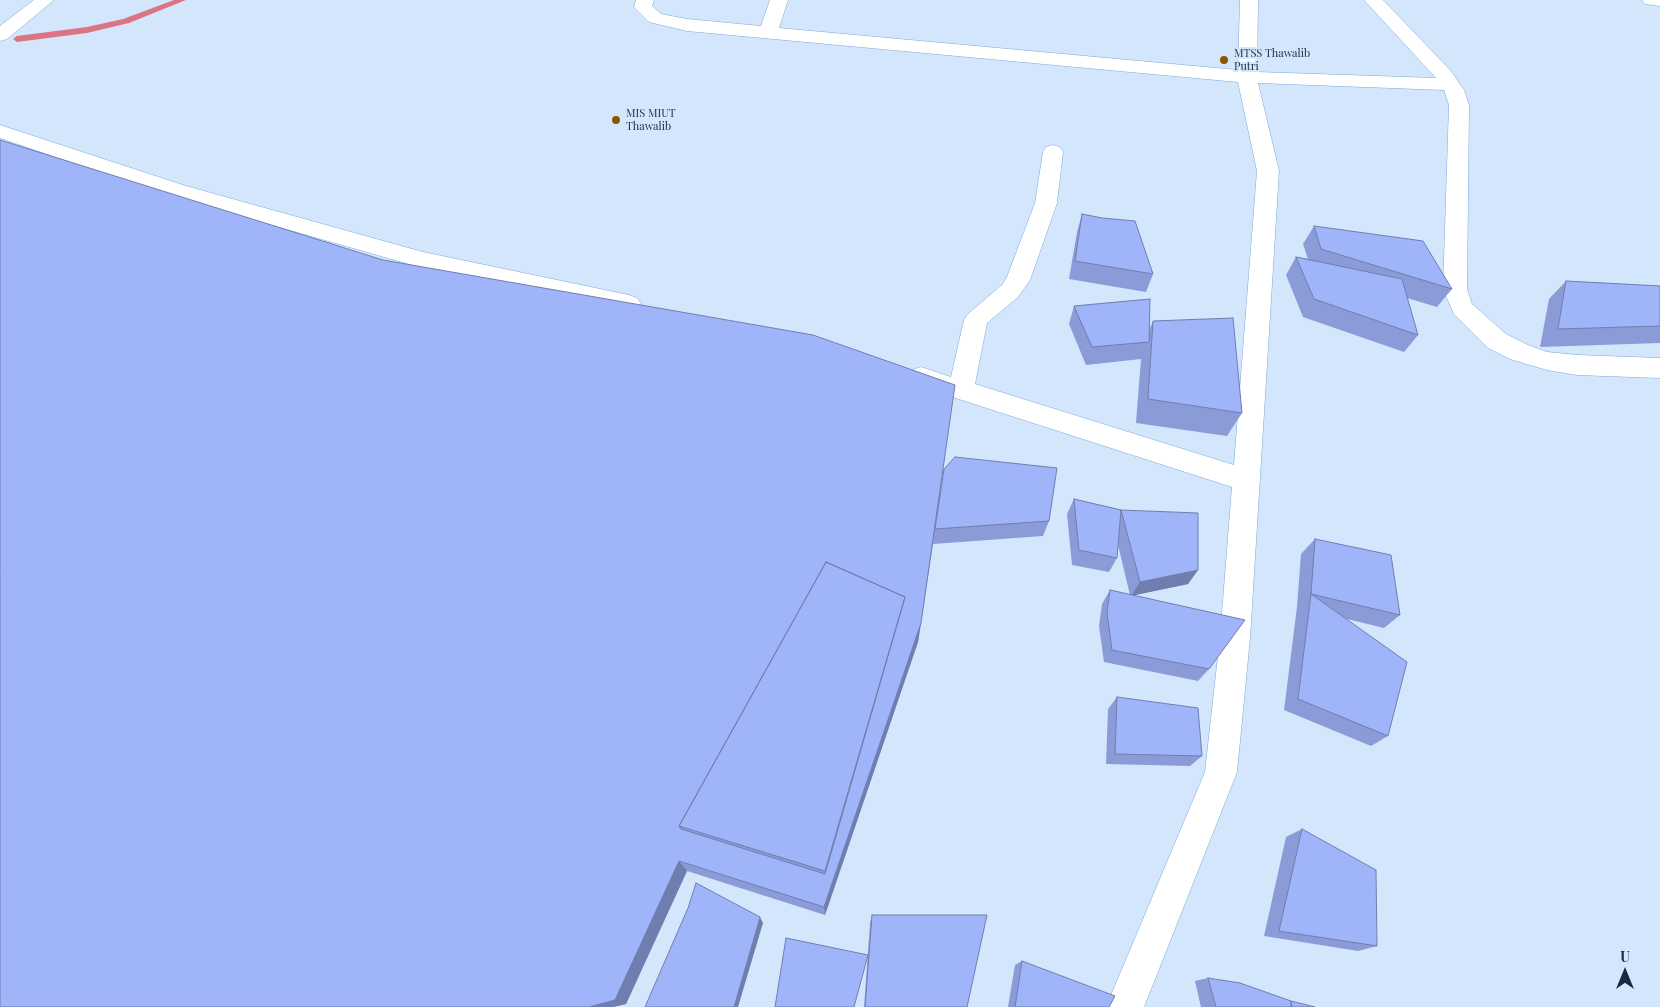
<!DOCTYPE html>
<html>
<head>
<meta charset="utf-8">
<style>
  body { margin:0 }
  #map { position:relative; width:1660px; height:1007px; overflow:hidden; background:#d3e6fc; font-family:"Playfair Display",serif }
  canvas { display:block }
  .north { position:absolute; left:1600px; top:947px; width:50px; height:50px; -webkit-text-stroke:4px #d3e6fc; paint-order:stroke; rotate:0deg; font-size:14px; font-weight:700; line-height:20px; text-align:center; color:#172a3f }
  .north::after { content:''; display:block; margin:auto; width:18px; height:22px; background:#172a3f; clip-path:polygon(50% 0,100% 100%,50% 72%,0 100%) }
</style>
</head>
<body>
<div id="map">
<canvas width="1660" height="1007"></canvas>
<div class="north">U</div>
</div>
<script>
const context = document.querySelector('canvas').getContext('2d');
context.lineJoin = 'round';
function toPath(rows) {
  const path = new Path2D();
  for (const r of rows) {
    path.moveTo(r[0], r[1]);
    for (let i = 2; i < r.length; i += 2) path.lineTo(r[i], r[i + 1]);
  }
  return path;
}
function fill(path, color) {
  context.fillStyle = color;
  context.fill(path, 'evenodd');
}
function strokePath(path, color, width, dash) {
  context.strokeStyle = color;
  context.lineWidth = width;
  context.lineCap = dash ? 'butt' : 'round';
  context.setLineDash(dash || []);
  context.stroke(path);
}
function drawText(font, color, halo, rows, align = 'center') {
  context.font = font + ' "Playfair Display",serif';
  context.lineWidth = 4;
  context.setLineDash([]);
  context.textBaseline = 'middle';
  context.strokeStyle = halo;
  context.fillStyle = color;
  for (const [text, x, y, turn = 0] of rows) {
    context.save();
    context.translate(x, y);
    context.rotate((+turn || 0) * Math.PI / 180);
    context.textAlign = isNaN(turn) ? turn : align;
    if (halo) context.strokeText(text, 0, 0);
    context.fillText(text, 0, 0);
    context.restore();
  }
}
const stream = toPath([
  [174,0,186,0,129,23,87,33,17,42,13,39,17,36,87,27,123,19,174,0]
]);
const street = toPath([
  [636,0,654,0,652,6,661,14,687,19,761,26,770,0,788,0,779,28,1238,70,1240,0,1258,0,1257,72,1436,78,1364,0,1383,0,1450,70,1464,90,1469,105,1467,289,1472,304,1506,334,1528,345,1547,352,1577,355,1660,358,1660,378,1577,375,1547,370,1510,359,1488,348,1454,314,1443,289,1449,105,1444,90,1258,83,1279,171,1250,638,1237,772,1144,1007,1106,1007,1205,772,1220,638,1232,487,912,384,908,377,912,370,921,367,951,377,964,320,968,314,1002,285,1007,277,1035,203,1043,152,1046,147,1053,145,1060,147,1063,152,1057,203,1030,280,1018,297,987,323,975,384,1234,465,1257,171,1238,82,687,31,649,22,634,7,636,0],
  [1642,0,1660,0,1660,6,1645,4,1642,0],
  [0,125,186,186,423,252,629,295,637,298,641,304,637,310,629,313,423,268,170,196,0,138,0,125]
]);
const secondary = toPath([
  [34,0,54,0,7,39,0,41,0,26,34,0]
]);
const wall = toPath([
  [1082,214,1153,274,1146,292,1069,279,1077,232],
  [1314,226,1452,289,1437,307,1407,298,1418,335,1404,352,1303,317,1286,275,1296,257,1308,259,1303,244],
  [1566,281,1660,286,1660,343,1540,347,1549,299],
  [1074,306,1149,330,1153,321,1242,413,1227,436,1136,423,1141,359,1086,365,1069,324],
  [940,494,1049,521,1043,536,933,544,921,623,918,642,825,915,687,871,626,1004,613,1007,0,1007],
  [1074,499,1121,510,1198,570,1188,584,1134,595,1209,669,1198,681,1104,662,1099,626,1102,604,1110,590,1130,595,1118,545,1117,558,1109,572,1072,565,1067,514],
  [1315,539,1400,615,1384,628,1347,619,1388,736,1371,746,1284,710,1297,607,1301,554],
  [1117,697,1202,756,1190,766,1106,764,1108,709],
  [1302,829,1377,946,1358,951,1264,936,1286,837],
  [872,915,967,1007,864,1007,870,923],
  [1022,961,1109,1007,1008,1007,1015,965],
  [1208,978,1291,1001,1315,1007,1201,1007,1195,981]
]);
const shadedWall = toPath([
  [1198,570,1188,584,1131,596,1140,582],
  [921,623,918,642,825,915,824,907],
  [679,861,687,871,626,1004,613,1007,589,1007],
  [760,917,763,923,738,1007,734,1007]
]);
const building = toPath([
  [0,140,383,260,813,335,955,385,921,623,824,907,679,861,615,1000,589,1007,0,1007,0,140],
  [826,562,905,597,825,874,681,829,679,826,826,562],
  [1082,214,1102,218,1135,221,1153,274,1075,261,1082,214],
  [1314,226,1423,241,1452,289,1321,249,1314,226],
  [1296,257,1402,279,1418,335,1314,299,1296,257],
  [1566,281,1660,286,1660,326,1558,329,1566,281],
  [1150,299,1149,342,1092,347,1074,306,1150,299],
  [1233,318,1242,413,1148,399,1153,321,1233,318],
  [955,457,1057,468,1049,521,935,529,944,469,955,457],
  [1074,499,1121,510,1198,513,1198,570,1140,582,1121,510,1117,558,1079,550,1074,499],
  [1315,539,1391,555,1400,615,1311,594,1315,539],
  [826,562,905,597,825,871,679,826,826,562],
  [1110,590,1245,620,1209,669,1112,650,1107,613,1110,590],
  [1311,594,1407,662,1388,736,1298,699,1311,594],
  [1117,697,1198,708,1202,756,1115,754,1117,697],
  [1302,829,1376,870,1377,946,1279,931,1302,829],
  [696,883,760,917,734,1007,645,1007,688,908,696,883],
  [872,915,987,915,967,1007,865,1007,872,915],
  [786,938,868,955,854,1007,775,1007,786,938],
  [1022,961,1115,996,1109,1007,1015,1007,1022,961],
  [1208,978,1240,983,1291,1001,1315,1007,1292,1007,1291,1001,1291,1007,1216,1007,1208,978]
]);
const markers = [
  [1224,60,5,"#895700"],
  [616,120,5,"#895700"]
];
const farPoinames = [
  ["MTSS Thawalib",1234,54],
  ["Putri",1234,67],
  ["MIS MIUT",626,114],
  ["Thawalib",626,127]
];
fill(stream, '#db7584');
strokePath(street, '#7aa9dd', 1);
strokePath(secondary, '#7aa9dd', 1);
fill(street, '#fff');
fill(secondary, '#fff');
fill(wall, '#8a9bd7');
fill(shadedWall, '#707eaf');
fill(building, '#a0b4fa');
strokePath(building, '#707eaf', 1);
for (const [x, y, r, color] of markers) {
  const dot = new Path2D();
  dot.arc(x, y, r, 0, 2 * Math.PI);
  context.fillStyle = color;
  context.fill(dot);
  strokePath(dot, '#d3e6fc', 2);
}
drawText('11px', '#172a3f', '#d3e6fc', farPoinames, 'left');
</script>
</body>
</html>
